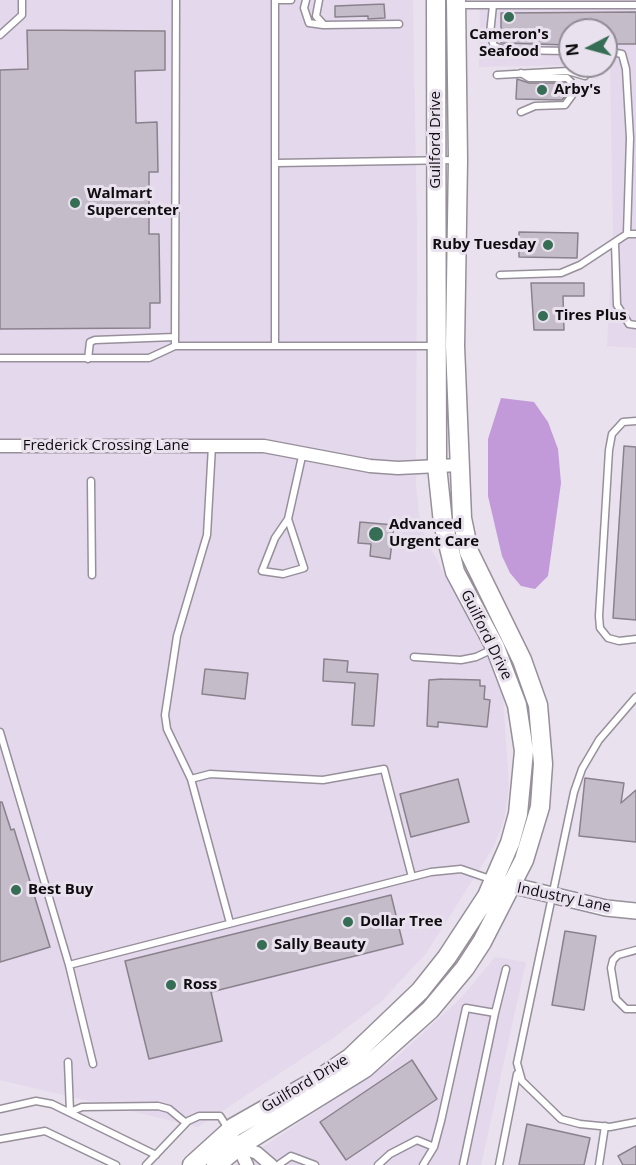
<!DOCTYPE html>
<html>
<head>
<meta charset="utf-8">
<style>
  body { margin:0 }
  #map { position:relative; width:636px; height:1165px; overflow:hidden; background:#e9e1ed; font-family:"Open Sans",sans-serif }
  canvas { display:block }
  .north { position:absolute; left:558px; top:18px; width:60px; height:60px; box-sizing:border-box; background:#e9e1ed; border:2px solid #928c95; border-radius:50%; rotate:264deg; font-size:16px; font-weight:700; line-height:24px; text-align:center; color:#0f0c10 }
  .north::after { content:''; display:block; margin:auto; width:21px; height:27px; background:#356d55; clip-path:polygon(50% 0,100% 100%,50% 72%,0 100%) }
</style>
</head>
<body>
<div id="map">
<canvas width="636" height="1165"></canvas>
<div class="north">N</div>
</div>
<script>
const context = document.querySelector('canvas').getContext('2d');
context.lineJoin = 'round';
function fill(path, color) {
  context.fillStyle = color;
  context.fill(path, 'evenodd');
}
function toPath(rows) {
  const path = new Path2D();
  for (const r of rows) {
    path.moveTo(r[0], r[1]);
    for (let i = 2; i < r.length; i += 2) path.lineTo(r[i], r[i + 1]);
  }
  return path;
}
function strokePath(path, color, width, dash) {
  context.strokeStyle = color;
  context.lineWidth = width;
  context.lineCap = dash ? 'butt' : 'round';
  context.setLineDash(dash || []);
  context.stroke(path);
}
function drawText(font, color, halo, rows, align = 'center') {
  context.font = font + ' "Open Sans",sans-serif';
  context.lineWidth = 6;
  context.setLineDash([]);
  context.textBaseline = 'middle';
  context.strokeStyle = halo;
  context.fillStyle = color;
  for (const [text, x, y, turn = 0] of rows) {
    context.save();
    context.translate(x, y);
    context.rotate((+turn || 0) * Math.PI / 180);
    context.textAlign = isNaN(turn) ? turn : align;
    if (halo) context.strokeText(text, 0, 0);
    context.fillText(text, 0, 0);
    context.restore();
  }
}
const built = toPath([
  [0,0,413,0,417,233,416,486,419,514,426,539,487,656,503,696,509,788,504,820,494,846,427,952,381,1002,332,1039,198,1127,0,1080],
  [480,0,636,0,636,348,607,346,613,231,610,64,606,64,606,30,570,30,570,65,479,67],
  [495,957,526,962,481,1165,236,1165,396,1058,462,997]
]);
const water = toPath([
  [501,398,534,402,548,422,558,449,561,483,548,576,535,589,521,586,510,573,502,556,488,496,488,439]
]);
const building = toPath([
  [384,4,385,18,368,19,368,16,335,17,335,6,384,4],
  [636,12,636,44,606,44,606,30,570,30,570,45,501,43,501,13,636,12],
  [27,30,165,31,165,70,135,71,136,123,157,122,158,172,149,172,149,234,159,234,160,303,150,303,150,328,0,329,0,70,28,69,27,30],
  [517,79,529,83,565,83,567,94,562,100,516,99,517,79],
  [519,232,578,233,577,258,519,257,519,232],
  [531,283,584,283,584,296,563,296,564,330,534,330,531,283],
  [624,446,636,447,636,620,613,618,624,446],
  [360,522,394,525,390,559,370,556,371,544,358,543,360,522],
  [324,659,348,661,347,672,378,674,374,726,352,725,355,683,323,681,324,659],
  [205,669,248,673,245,699,202,694,205,669],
  [442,679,480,680,480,686,485,686,484,699,490,700,487,727,438,722,438,727,427,726,429,680,442,679],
  [585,778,624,783,621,803,636,790,636,842,579,836,585,778],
  [458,779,469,822,411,837,400,794,458,779],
  [0,802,2,802,11,830,14,829,50,947,0,962,0,802],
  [391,895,403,944,211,992,222,1041,149,1059,125,961,391,895],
  [565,931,596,936,584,1010,552,1005,565,931],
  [412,1060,437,1099,346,1160,320,1122,412,1060],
  [527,1124,590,1138,584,1165,519,1165,527,1124],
  [636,1146,636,1165,623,1165,618,1156,636,1146]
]);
const service = toPath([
  [275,0,291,0],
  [306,0,304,8,309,23,323,25],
  [319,0,316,16,324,25,399,24],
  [460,5,636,5],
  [493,5,490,34,494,46,506,50,570,51],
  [0,35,22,15,22,0],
  [606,51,622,54,626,69,630,138,627,234],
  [521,73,529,78,567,78,571,82,573,94,565,105,535,106,521,112],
  [497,75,568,71,585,76],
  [277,163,456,160],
  [615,243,617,305,629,324,636,325],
  [500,275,561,273,580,265,627,234,636,234],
  [275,344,275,0],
  [175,346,176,0],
  [0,358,149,358,175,346,434,346],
  [88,359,90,342,95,340,175,337],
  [636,421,623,422,612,434,609,450,599,616,600,628,608,638,619,641,636,639],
  [212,446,207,535,177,636,165,715,167,729,191,779,230,923],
  [91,481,92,575],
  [288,519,304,568,283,574,262,571,275,538,288,519,303,452],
  [414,657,461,660,476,657,493,649],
  [636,697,599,740,582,769,574,792,517,1063,522,1081,561,1119,580,1124,610,1127,636,1122],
  [0,732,69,965,93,1064],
  [191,779,210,774,323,780,384,769,412,877],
  [636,950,618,955,613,960,611,968,616,999,626,1009,636,1009],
  [69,965,431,872,461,869,493,880],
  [495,1013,506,969],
  [68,1062,70,1112,82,1107,158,1106,169,1109,186,1123],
  [0,1109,36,1101,52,1104,156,1155],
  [0,1139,45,1131,116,1165],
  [146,1165,188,1121,199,1116,220,1116,229,1130],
  [278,1165,291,1156,315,1165],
  [378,1165,390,1154,417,1140,434,1147],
  [423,1165,434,1147,441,1121,466,1008,495,1013,463,1165],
  [499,1165,517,1074],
  [599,1165,605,1126]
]);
const minor = toPath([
  [0,446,264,446,370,466,398,468,459,465],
  [236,1142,247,1165],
  [239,1146,257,1153,271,1165]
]);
const tertiary = toPath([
  [502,883,606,908,636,911]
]);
const secondary = toPath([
  [192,1165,234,1127,322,1077,350,1058,420,991,447,957,487,896,510,843,518,814,524,751,517,705,495,647,455,572,443,523,437,466,436,0],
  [216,1165,239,1146,365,1068,430,1010,465,968,482,942,524,860,540,807,543,764,538,705,522,660,469,552,462,518,455,346,458,160,456,0]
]);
const markers = [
  [509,17,6,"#356d55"],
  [542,90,6,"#356d55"],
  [75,203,6,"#356d55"],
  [548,245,6,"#356d55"],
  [543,316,6,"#356d55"],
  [376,534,8,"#356d55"],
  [16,890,6,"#356d55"],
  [348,922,6,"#356d55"],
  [262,945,6,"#356d55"],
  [171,985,6,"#356d55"]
];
const poiNames = [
  ["Cameron's",509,35,"center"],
  ["Seafood",509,52,"center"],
  ["Arby's",554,90],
  ["Walmart",87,194],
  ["Supercenter",87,211],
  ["Ruby Tuesday",536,245,"right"],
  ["Tires Plus",555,316],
  ["Advanced",389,525],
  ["Urgent Care",389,542],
  ["Best Buy",28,890],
  ["Dollar Tree",360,922],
  ["Sally Beauty",274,945],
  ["Ross",183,985]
];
const streetNames = [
  ["Guilford Drive",436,140,-90],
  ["Frederick Crossing Lane",106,446],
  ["Guilford Drive",486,635,64],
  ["Industry Lane",564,898,12],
  ["Guilford Drive",305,1084,-31]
];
fill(built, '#e4d8ec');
fill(water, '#c29ad9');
fill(building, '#c4bcc8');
strokePath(building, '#89828d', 1.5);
strokePath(service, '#97909b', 9);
strokePath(minor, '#97909b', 15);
strokePath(tertiary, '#97909b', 18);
strokePath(secondary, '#97909b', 21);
strokePath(service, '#fff', 6);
strokePath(minor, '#fff', 12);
strokePath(tertiary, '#fff', 15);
strokePath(secondary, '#fff', 18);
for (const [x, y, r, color] of markers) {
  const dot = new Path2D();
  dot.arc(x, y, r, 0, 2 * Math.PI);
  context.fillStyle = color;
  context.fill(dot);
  strokePath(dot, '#e9e1ed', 2);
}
drawText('bold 15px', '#0f0c10', '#e9e1ed', poiNames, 'left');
drawText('15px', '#0f0c10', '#e9e1ed', streetNames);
</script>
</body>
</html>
